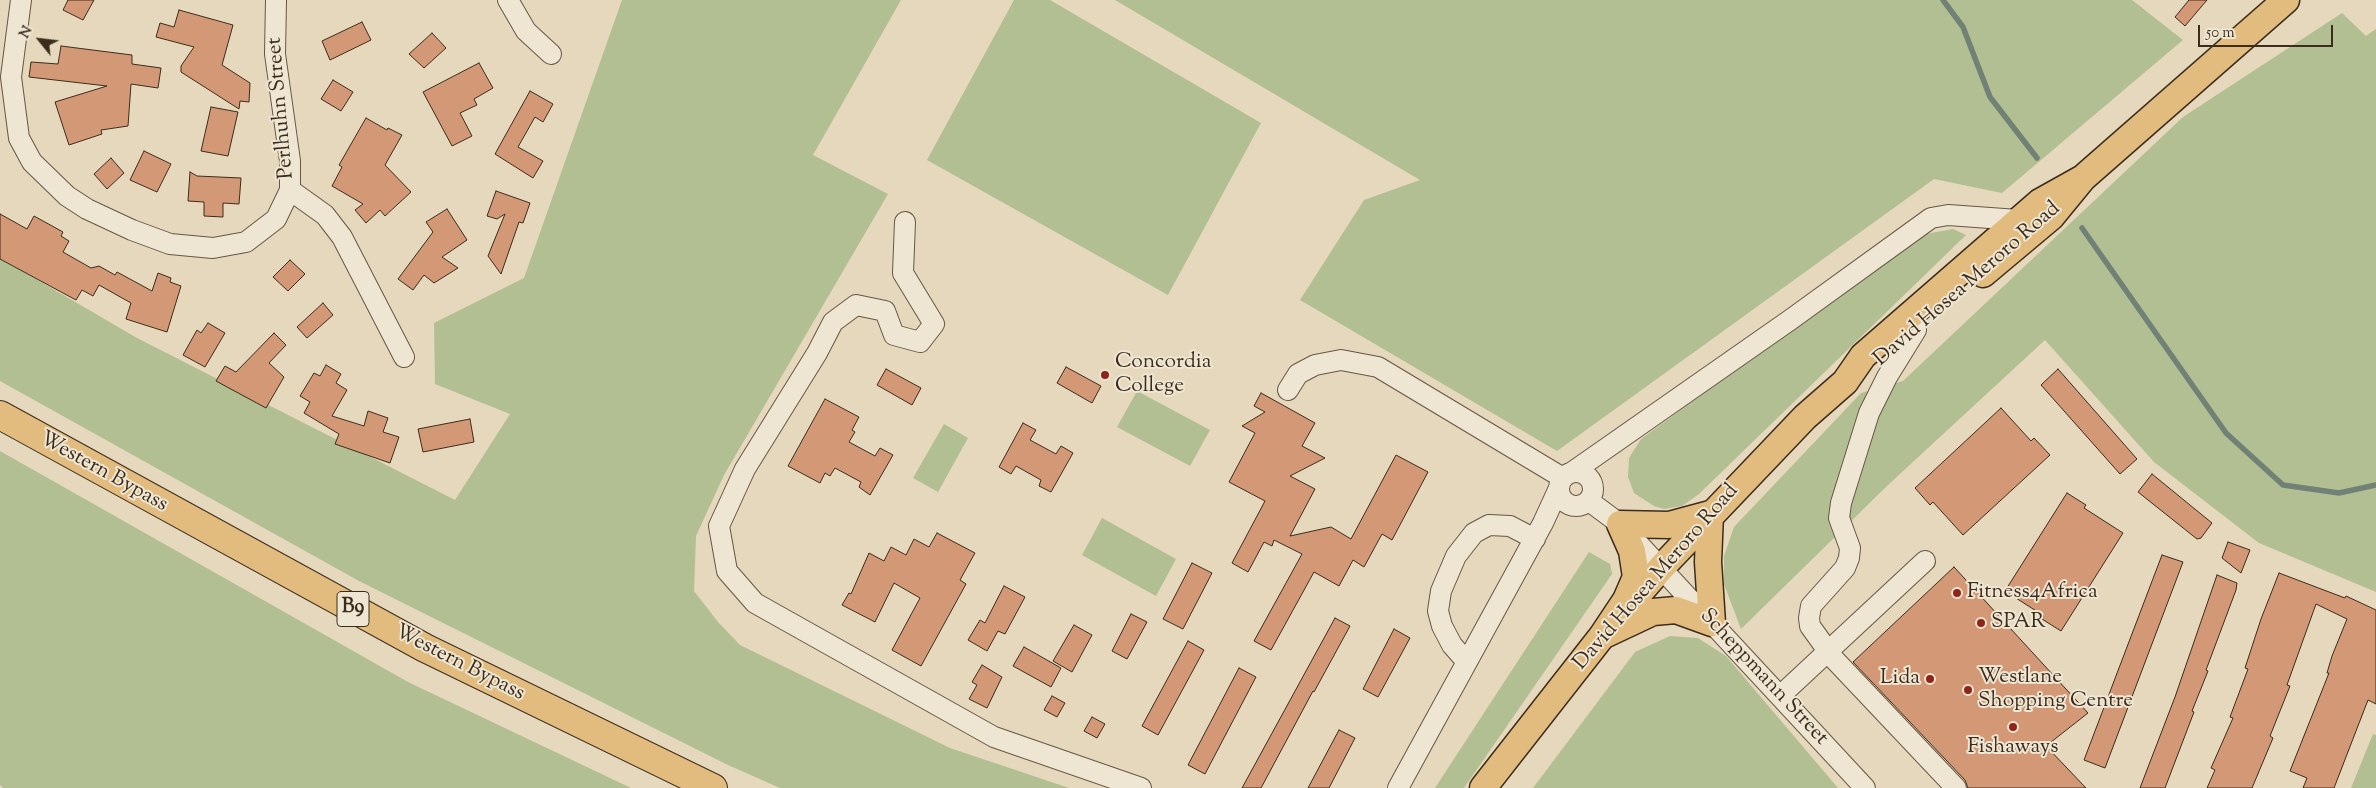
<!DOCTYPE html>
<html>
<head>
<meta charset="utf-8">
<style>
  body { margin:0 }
  #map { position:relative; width:2376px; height:788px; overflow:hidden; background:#e5d8bc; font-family:"Sorts Mill Goudy",serif }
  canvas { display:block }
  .north { position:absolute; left:15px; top:15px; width:50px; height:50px; -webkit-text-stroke:4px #eee6d3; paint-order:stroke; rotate:299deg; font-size:14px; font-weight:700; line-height:20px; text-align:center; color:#3c2c1d }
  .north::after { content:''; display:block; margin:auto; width:18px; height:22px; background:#3c2c1d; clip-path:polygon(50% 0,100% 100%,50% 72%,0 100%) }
  .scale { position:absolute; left:2198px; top:25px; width:135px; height:22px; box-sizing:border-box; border:2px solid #3c2c1d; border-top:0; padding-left:6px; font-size:15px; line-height:18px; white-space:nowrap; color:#3c2c1d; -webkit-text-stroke:4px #eee6d3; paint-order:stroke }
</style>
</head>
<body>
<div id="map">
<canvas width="2376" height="788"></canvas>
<div class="north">N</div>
<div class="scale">50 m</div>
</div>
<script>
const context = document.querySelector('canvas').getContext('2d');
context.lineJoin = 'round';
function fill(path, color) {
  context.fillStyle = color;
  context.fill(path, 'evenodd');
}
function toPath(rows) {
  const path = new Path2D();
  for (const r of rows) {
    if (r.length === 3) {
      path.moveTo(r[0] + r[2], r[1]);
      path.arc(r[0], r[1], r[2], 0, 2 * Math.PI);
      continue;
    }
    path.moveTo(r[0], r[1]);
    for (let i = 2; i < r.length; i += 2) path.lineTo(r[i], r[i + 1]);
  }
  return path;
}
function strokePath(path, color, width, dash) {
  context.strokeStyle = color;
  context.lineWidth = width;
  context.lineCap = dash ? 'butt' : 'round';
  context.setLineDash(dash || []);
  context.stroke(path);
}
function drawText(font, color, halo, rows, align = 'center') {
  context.font = font + ' "Sorts Mill Goudy",serif';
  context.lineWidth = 4;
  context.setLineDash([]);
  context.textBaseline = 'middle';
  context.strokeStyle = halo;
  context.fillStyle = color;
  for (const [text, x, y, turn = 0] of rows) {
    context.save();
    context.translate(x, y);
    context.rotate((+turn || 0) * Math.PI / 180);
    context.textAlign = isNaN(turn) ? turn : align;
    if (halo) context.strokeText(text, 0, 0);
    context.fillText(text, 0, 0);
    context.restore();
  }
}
const green = toPath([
  [622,0,901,0,813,155,888,194,724,475,696,536,694,591,718,622,740,645,950,748,1069,788,780,788,728,765,359,581,0,381,0,258,137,338,455,500,510,414,435,384,434,323,524,278],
  [1014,0,1050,0,1261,123,1168,295,927,160],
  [1115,0,2132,0,2183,40,2002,193,1934,179,1557,451,1300,300,1364,200,1420,180],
  [2342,13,2366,36,2376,29,2376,592,2259,543,2154,462,2045,340,1888,485,1741,629,1724,584,1724,556,1734,527,1861,393,1903,381,2183,117],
  [1953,229,1966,235,1699,494,1682,506,1664,509,1654,506,1634,493,1628,477,1629,458,1641,439,1920,235],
  [1137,391,1210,430,1190,466,1117,427],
  [944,424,968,438,938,492,913,478],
  [0,451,408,682,631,788,3,788,0,785],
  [1102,518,1176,559,1156,596,1082,555],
  [1589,552,1610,564,1612,574,1464,788,1435,788],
  [1670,636,1698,638,1726,656,1838,788,1533,788,1635,652],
  [2373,734,2376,735,2376,788,2351,788]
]);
const stream = toPath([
  [1943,0,1963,27,1990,97,2037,158],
  [2082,228,2226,433,2283,485,2339,493,2376,485]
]);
const building = toPath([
  [68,0,94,0,83,20,63,10,68,0],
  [2189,0,2207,0,2185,26,2175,17,2189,0],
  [179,10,233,25,222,65,250,83,249,102,240,101,239,109,181,72,181,66,194,47,156,37,160,23,174,27,179,10],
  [362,22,371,40,330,60,322,41,362,22],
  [432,33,446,48,424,68,409,54,432,33],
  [61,46,132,55,132,64,161,68,158,88,131,84,128,126,101,130,102,134,69,145,55,102,107,86,29,77,31,62,58,64,61,46],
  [479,63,493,88,474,99,477,105,460,113,472,136,452,146,423,92,479,63],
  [333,80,353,92,341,111,321,99,333,80],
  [530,91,553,104,543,122,535,117,518,147,543,161,533,178,495,154,530,91],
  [211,107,238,112,228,156,201,151,211,107],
  [366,118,387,130,388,128,402,135,385,165,411,192,385,216,380,210,366,223,355,210,363,204,332,186,342,167,339,165,366,118],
  [144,151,171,164,157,192,130,180,144,151],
  [111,158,124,173,107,189,94,174,111,158],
  [190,172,197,176,241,178,239,204,223,203,223,217,204,216,204,202,188,201,190,172],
  [496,191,530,203,523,223,519,222,501,274,488,256,505,214,497,219,487,216,496,191],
  [447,209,467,240,442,257,458,268,434,283,424,275,413,290,398,279,433,232,426,222,447,209],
  [0,214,27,229,34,216,63,232,61,236,69,241,63,252,91,268,99,266,115,275,117,272,152,291,158,273,171,278,170,282,181,286,167,332,126,319,131,303,99,285,93,296,82,290,76,300,0,259,0,214],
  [290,260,305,274,288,291,273,277,290,260],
  [323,303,333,315,307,338,297,327,323,303],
  [208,323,225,333,205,367,183,355,197,330,201,333,208,323],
  [274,333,286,345,269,363,284,377,266,408,216,381,225,366,236,372,274,333],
  [326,365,341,374,336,383,347,390,332,416,364,426,368,411,388,418,383,432,399,437,390,463,335,444,339,434,304,413,310,402,300,396,314,373,320,376,326,365],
  [1066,367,1101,386,1092,403,1057,383,1066,367],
  [886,369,921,388,912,405,877,385,886,369],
  [2058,369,2137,459,2120,474,2041,385,2058,369],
  [1261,393,1315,423,1302,446,1325,458,1290,476,1315,489,1290,536,1331,527,1351,539,1396,455,1428,472,1392,540,1382,534,1364,567,1353,560,1339,586,1314,572,1271,650,1254,641,1302,554,1274,540,1272,546,1264,542,1248,572,1232,563,1265,501,1229,482,1255,433,1242,426,1265,412,1254,406,1261,393],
  [825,399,859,417,852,430,855,432,849,442,875,456,880,448,893,455,870,495,859,487,861,482,835,468,830,476,825,473,820,483,788,466,825,399],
  [2001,408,2031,441,2034,438,2050,455,1963,535,1933,502,1930,505,1915,488,2001,408],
  [470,419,474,442,423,452,418,429,470,419],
  [1023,423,1036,430,1030,440,1056,454,1061,446,1073,453,1051,492,1039,486,1041,480,1016,466,1011,474,999,467,1023,423],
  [2152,474,2212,523,2201,538,2197,539,2138,492,2152,474],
  [2067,493,2086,505,2084,508,2123,533,2061,631,2042,619,2044,616,2005,591,2067,493],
  [937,533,975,553,960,580,966,584,921,666,892,650,920,598,894,583,875,622,842,605,849,593,851,594,869,553,884,561,891,547,906,555,914,539,929,547,937,533],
  [2228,542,2250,550,2241,573,2222,558,2228,542],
  [2162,555,2183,562,2105,768,2084,760,2162,555],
  [1192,563,1212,573,1183,629,1163,619,1192,563],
  [1954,567,2088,713,2046,746,2086,788,1968,788,1965,780,1853,662,1954,567],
  [2279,573,2345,598,2346,596,2376,610,2376,704,2368,700,2334,788,2303,788,2307,778,2290,771,2329,673,2327,673,2332,656,2347,619,2316,604,2287,685,2290,686,2270,736,2273,738,2252,788,2207,788,2215,770,2211,768,2233,718,2230,717,2248,669,2245,668,2261,619,2279,573],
  [2217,575,2237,583,2236,590,2206,670,2208,671,2192,711,2194,712,2165,788,2140,788,2175,697,2217,575],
  [1004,586,1025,597,1005,634,998,631,987,651,968,640,980,620,985,623,1004,586],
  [1131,614,1147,622,1127,659,1112,651,1131,614],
  [1335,618,1350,626,1314,692,1313,691,1261,788,1242,788,1335,618],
  [1074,625,1092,635,1072,672,1053,661,1074,625],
  [1394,629,1410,638,1378,697,1363,689,1394,629],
  [1188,641,1204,650,1158,735,1142,726,1188,641],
  [1024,647,1061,668,1051,687,1013,666,1024,647],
  [982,665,1002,677,987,708,969,699,977,685,972,682,982,665],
  [1239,668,1256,677,1205,774,1188,765,1239,668],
  [1052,696,1065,703,1057,717,1044,710,1052,696],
  [1092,717,1105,724,1097,738,1084,731,1092,717],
  [1339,730,1355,738,1329,788,1308,788,1339,730]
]);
const minor = toPath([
  [21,0,11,77,19,138,32,162,67,196,87,209,132,230,170,244,213,248,246,242,276,219,290,190,290,161,275,54,276,0],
  [508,0,526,31,551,54],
  [290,190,325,215,342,237,404,357],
  [905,222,903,273,934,324,920,342,894,335,885,311,856,305,833,322,817,353,745,469,719,526,727,571,755,603,994,737,1141,788],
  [1916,330,1887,377,1869,413,1841,503,1839,518,1850,548,1849,558,1845,568,1811,606,1809,618,1810,626,1833,658,1956,788],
  [1288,390,1298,374,1315,365,1341,360,1378,367,1563,478],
  [1576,489,17],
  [1571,473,1790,320,1931,218,1948,215,2018,220],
  [1589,501,1620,524,1865,788],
  [1466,661,1452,645,1442,626,1438,611,1441,591,1456,556,1474,533,1489,525,1510,526,1535,539],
  [1780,696,1925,561],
  [1398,788,1543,523,1559,488]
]);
const major = toPath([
  [1983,274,2051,217,2083,178,2286,0],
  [1710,514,1708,562,1712,623,1676,610,1653,612,1602,636,1626,600,1636,577,1632,551,1620,524,1669,525,1710,514],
  [1483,788,1602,636,1661,568,1805,417,1845,382,1863,356,2040,202,2083,178]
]);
const highway = toPath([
  [0,415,425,648,713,788]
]);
const markers = [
  [1105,375,5,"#8f2418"],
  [1957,593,5,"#8f2418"],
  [1981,623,5,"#8f2418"],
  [1930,679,5,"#8f2418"],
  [1968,690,5,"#8f2418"],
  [2013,727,5,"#8f2418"]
];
const shields = [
  [353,609,32]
];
const shieldNames = [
  ["B9",353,609]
];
const streetNames = [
  ["Perlhuhn Street",282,108,-95],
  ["David Hosea Meroro Road",1968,285,-41],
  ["Western Bypass",103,473,29],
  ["David Hosea Meroro Road",1657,578,-49],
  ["Western Bypass",459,664,27],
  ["Scheppmann Street",1763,678,47]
];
const poiNames = [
  ["Concordia",1115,363],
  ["College",1115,387],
  ["Fitness4Africa",1967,593],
  ["SPAR",1991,623],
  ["Westlane",1978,678],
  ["Shopping Centre",1978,702],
  ["Lida",1920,679,"right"],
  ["Fishaways",2013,748,"center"]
];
fill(green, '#b2bf92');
strokePath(stream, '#728176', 5.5);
fill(building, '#d39875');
strokePath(building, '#3c2c1d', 1);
strokePath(minor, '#665745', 22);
strokePath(major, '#3c2c1d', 29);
strokePath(highway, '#3c2c1d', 30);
strokePath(minor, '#eee6d3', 20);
strokePath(major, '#e2bc7e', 26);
strokePath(highway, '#e2bc7e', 28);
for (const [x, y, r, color] of markers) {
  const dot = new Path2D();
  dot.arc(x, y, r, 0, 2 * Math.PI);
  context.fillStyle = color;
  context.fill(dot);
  strokePath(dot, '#eee6d3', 2);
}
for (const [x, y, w] of shields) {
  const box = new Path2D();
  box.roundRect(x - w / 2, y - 17.5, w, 35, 4);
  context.fillStyle = '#eee6d3';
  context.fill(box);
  strokePath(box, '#3c2c1d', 1);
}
drawText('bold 20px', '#3c2c1d', null, shieldNames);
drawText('21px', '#3c2c1d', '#eee6d3', streetNames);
drawText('21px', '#3c2c1d', '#eee6d3', poiNames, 'left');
</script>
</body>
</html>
